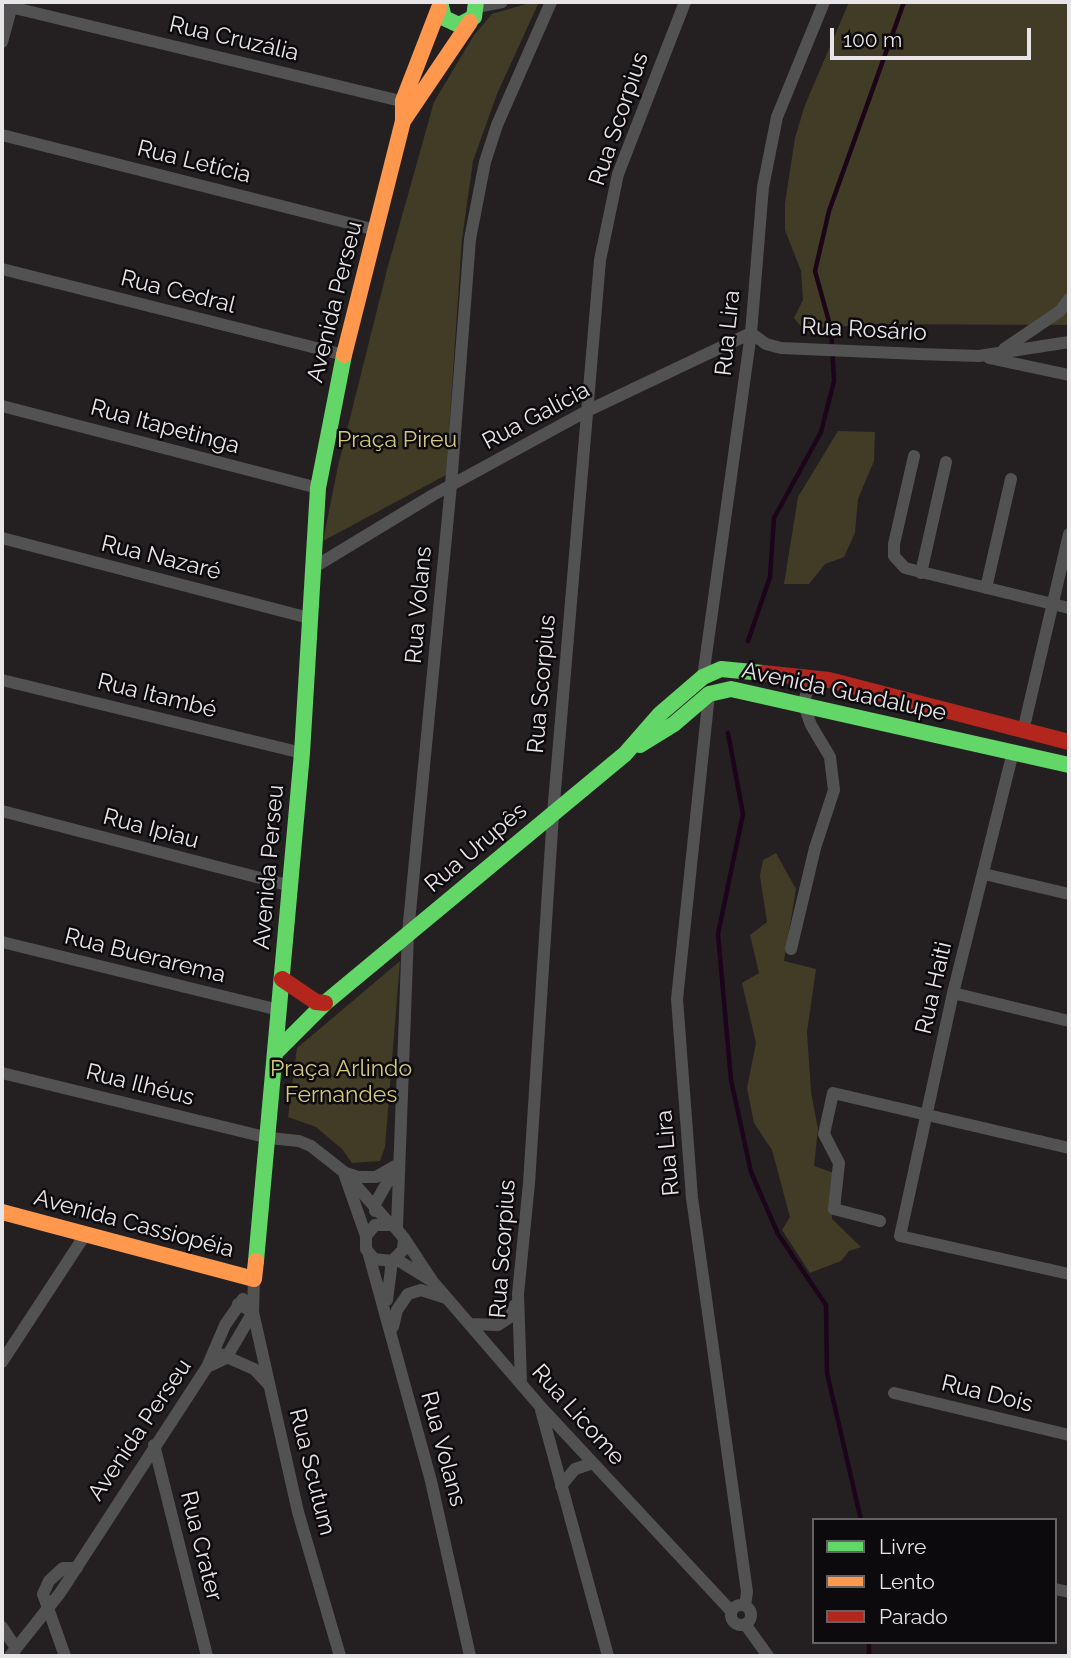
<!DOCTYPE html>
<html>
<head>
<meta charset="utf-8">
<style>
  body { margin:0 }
  #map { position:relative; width:1071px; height:1658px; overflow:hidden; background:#242022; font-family:Raleway,sans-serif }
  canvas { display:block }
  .frame { position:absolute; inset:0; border:4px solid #e8e5e8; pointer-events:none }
  .legend { position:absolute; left:812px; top:1518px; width:245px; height:126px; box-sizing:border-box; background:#0c0a0c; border:2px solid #646264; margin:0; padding:9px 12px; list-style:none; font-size:21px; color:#e8e5e8 }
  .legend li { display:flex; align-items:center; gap:14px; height:35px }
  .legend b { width:35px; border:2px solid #646264 }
  .scale { position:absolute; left:830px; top:28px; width:201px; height:32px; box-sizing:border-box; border:4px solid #e8e5e8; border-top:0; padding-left:9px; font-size:21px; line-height:24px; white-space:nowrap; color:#e8e5e8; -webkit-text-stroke:5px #0c0a0c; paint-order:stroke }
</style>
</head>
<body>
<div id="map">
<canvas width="1071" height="1658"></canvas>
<div class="frame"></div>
<ul class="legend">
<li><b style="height:9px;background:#63d668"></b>Livre</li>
<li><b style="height:9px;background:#ff974d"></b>Lento</li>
<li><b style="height:9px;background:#b3261e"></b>Parado</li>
</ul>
<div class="scale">100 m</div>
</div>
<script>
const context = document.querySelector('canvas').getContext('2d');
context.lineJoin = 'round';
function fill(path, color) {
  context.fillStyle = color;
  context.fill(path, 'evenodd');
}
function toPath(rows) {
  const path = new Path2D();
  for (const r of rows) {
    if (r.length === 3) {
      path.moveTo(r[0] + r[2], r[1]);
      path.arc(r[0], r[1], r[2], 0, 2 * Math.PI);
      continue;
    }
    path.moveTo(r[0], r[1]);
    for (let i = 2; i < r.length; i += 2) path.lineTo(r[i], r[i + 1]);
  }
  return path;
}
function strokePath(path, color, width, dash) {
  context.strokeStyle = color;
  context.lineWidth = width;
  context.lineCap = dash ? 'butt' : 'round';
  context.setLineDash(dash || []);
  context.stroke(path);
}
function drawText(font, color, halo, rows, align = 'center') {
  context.font = font + ' Raleway,sans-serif';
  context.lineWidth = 5;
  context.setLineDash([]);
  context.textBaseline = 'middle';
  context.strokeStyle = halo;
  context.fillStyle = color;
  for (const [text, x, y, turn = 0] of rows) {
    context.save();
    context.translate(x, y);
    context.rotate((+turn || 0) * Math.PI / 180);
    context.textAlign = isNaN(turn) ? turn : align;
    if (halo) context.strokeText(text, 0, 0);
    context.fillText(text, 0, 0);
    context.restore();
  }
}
const green = toPath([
  [533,2,539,2,497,94,473,161,462,239,446,475,323,541,338,466,388,266,434,102,474,35,492,14],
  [849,2,1069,2,1069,325,878,324,803,329,794,318,803,300,801,271,785,230,785,203,795,138,805,105],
  [838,431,875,432,874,461,858,499,855,533,844,557,825,564,809,584,784,584,798,497],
  [776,853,796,889,784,961,816,969,807,1032,811,1092,818,1129,814,1166,834,1173,832,1219,861,1247,849,1251,841,1261,810,1273,782,1230,790,1217,772,1150,754,1123,747,1088,756,1043,742,983,759,973,750,935,767,922,760,876,763,860],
  [400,961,385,1147,380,1161,352,1163,342,1149,316,1127,288,1117,297,1048]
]);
const stream = toPath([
  [748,641,770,577,774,518,821,432,834,381,831,329,815,271,829,211,904,2],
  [728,733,743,814,718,934,731,1080,751,1172,778,1234,826,1305,827,1373,861,1520],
  [869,1642,869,1656]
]);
const street = toPath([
  [2,5,409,103],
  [477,7,502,2],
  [2,42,13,2],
  [2,135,376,230],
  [2,269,344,355],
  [751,333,766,344,781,348,919,354,979,356,1069,342],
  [1004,349,1060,311,1069,299],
  [989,358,1069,375],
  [2,406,318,488],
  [914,456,894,544,894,556,905,568,1069,608],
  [2,538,309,618],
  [311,569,433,495,585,412,751,333],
  [921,573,946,462],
  [986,588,1011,479],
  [703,677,751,333,763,187,777,117,824,2],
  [2,680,302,753],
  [709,694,677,999,692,1198,747,1592,745,1606],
  [1023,731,1069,534],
  [1013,752,953,993,900,1236,1069,1274],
  [2,811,291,886],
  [984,874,1069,894],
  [2,942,279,1010],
  [791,949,815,848,834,790,830,757,811,725,803,703,809,687,825,681],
  [953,993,1069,1021],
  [2,1073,269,1138,299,1141,311,1146,344,1172,389,1223],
  [346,1173,358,1177,376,1177,397,1165],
  [345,1176,366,1236],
  [375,1211,375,1204,397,1165],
  [880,1221,834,1209,839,1163,824,1134,833,1093,1069,1148],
  [397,1227,408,933,451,485,470,239,485,162,497,125,551,2],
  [404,1238,433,1282,540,1406,731,1611],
  [369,1255,431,1481,470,1656],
  [396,1259,430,1280],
  [387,1300,392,1261,403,1250,404,1238,393,1225,375,1225,366,1236,366,1249,374,1259,392,1261],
  [238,1304,253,1312,298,1512,340,1656],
  [471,1324,498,1325,510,1317,515,1305],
  [393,1327,397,1310,408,1294,421,1290,446,1298],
  [220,1354,254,1369,269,1385],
  [2,1362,85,1235],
  [207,1367,225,1325,243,1299],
  [521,1383,518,1294,529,1183,553,814,600,260,618,174,685,2],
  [894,1393,1069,1435],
  [541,1410,608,1656],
  [154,1445,207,1656],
  [561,1486,575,1469,593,1463],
  [1055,1589,1069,1592],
  [741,1615,10],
  [745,1624,768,1656],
  [2,1627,16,1648],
  [10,1656,60,1593,207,1367,226,1358,253,1312,254,1279],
  [65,1656,43,1594,49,1581,63,1568,77,1568]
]);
const fast = toPath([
  [440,2,444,18,459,25,474,17,476,2],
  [640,745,674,724,709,694,731,689,1069,765],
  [277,1051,325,1003,625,754,660,714,703,677,721,669,763,673],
  [256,1261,302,753,318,488,344,355]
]);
const slow = toPath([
  [403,121,470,22],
  [344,355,403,121,403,101,439,8],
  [2,1212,254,1279,256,1261]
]);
const jam = toPath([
  [763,673,829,680,1069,742],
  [282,979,316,1002,325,1003]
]);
const streetNames = [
  ["Rua Cruzália",234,39,13],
  ["Rua Scorpius",619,119,-71],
  ["Rua Letícia",194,162,14],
  ["Rua Cedral",178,292,14],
  ["Avenida Perseu",335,302,-76],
  ["Rua Rosário",864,330,3],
  ["Rua Lira",728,333,-84],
  ["Rua Galícia",536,416,-28],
  ["Rua Itapetinga",165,427,15],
  ["Rua Nazaré",161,558,14],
  ["Rua Volans",419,605,-85],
  ["Rua Scorpius",542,684,-85],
  ["Avenida Guadalupe",844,692,12],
  ["Rua Itambé",157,696,14],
  ["Rua Ipiau",151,829,15],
  ["Rua Urupês",476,848,-40],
  ["Avenida Perseu",269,867,-85],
  ["Rua Buerarema",145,956,14],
  ["Rua Haiti",934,988,-77],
  ["Rua Ilhéus",140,1085,14],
  ["Rua Lira",668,1153,-95],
  ["Avenida Cassiopéia",134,1224,15],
  ["Rua Scorpius",503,1249,-86],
  ["Rua Dois",987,1394,14],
  ["Rua Licome",578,1415,48],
  ["Avenida Perseu",140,1430,-56],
  ["Rua Volans",443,1449,75],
  ["Rua Scutum",312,1472,76],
  ["Rua Crater",201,1546,76]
];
const parkNames = [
  ["Praça Pireu",397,440],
  ["Praça Arlindo",341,1069],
  ["Fernandes",341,1095]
];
fill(green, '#403c25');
strokePath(stream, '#1d0519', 4.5);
strokePath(street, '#535252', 12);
strokePath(fast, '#63d668', 16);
strokePath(slow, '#ff974d', 16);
strokePath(jam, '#b3261e', 16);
drawText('23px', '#e8e5e8', '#0c0a0c', streetNames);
drawText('23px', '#d2c780', '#0c0a0c', parkNames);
</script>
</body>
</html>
